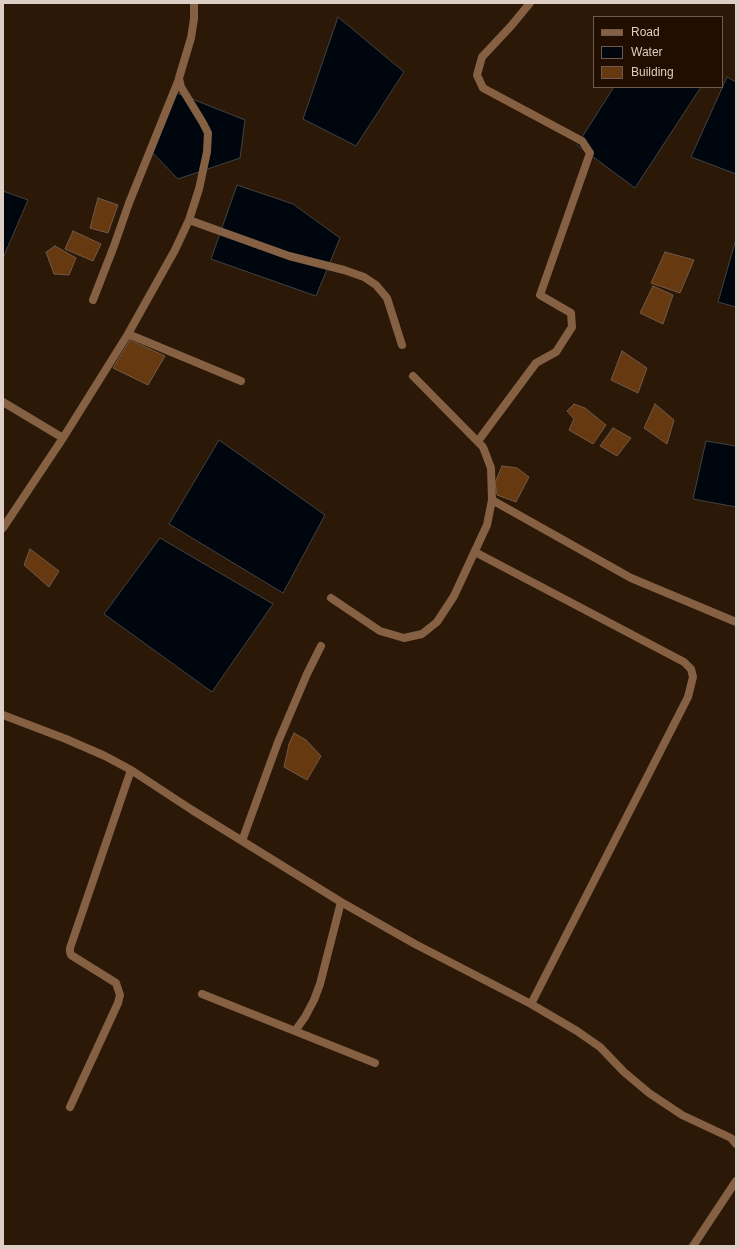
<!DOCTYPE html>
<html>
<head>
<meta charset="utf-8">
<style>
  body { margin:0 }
  #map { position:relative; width:739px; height:1249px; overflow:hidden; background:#2c1807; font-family:Helvetica,sans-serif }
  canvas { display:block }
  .frame { position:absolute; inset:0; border:4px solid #ddcfc5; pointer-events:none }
  .legend { position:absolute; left:593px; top:16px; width:130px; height:72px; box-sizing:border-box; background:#220e01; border:1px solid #6d5b4f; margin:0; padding:5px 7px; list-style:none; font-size:12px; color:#ddcfc5 }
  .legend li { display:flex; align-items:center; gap:8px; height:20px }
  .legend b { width:20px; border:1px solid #6d5b4f }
</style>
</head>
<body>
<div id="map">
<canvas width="739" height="1249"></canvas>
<div class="frame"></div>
<ul class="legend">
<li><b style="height:5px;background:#856043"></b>Road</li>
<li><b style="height:11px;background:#00060d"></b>Water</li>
<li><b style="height:11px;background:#673910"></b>Building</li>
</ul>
</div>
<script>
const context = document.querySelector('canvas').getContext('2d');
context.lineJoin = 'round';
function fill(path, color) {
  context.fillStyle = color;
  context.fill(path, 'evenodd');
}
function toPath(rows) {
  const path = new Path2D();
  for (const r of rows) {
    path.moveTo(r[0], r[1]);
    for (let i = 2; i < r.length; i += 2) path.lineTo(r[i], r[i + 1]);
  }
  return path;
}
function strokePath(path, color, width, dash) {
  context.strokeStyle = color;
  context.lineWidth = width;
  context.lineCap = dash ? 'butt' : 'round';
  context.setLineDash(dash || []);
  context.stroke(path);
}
const water = toPath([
  [338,17,404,72,356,146,303,119,338,17],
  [727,77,736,82,736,174,691,157,727,77],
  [614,87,701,87,635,188,577,145,614,87],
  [172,91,245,120,240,158,178,179,149,149,172,91],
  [237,185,293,204,340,238,316,296,211,259,237,185],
  [3,191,28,200,3,258,3,191],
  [736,239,736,307,718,302,736,239],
  [219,440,325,515,283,593,169,524,219,440],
  [706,441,736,446,736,507,693,499,706,441],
  [160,538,273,604,212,692,104,614,160,538]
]);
const building = toPath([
  [98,198,118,205,108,233,90,228,98,198],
  [73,231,101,244,93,261,65,249,73,231],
  [55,246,76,258,69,275,54,274,46,252,55,246],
  [665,252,694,260,680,293,651,283,665,252],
  [653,286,673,295,663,324,640,313,653,286],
  [130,340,165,356,148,385,113,368,130,340],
  [622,351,647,368,638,393,611,380,622,351],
  [574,404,585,408,606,425,593,444,569,430,574,419,567,411,574,404],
  [655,404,674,420,667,444,644,428,655,404],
  [613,428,631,438,617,456,600,446,613,428],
  [502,466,517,468,529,477,516,502,497,495,495,483,502,466],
  [30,549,59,571,49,587,24,565,30,549],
  [294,733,306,740,321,756,307,780,284,767,289,744,294,733]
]);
const minor = toPath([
  [189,220,289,256,344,270,364,277,376,285,387,298,402,345],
  [93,300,114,246,129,203,179,79],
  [128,334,241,381],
  [3,402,63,438],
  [478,441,536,363,556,352,572,327,571,313,540,295,590,153,582,141,483,88,477,75,482,57,511,26,530,3],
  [492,500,631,578,736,622],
  [3,528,63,438,128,334,175,250,189,220,199,189,207,152,208,133,203,123,181,87,179,78,191,38,194,19,194,3],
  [475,552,684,662,691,669,693,677,688,697,531,1004],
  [331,598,380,631,404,638,422,634,437,622,454,596,487,525,492,500,491,468,483,447,413,376],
  [3,715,66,739,105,756,131,770,192,810,341,902,415,944,531,1004,577,1031,600,1047,624,1072,649,1093,682,1115,731,1138,736,1144],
  [242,841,278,742,307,674,321,646],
  [202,994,375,1063],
  [295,1031,305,1017,314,1000,320,984,341,902],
  [70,1107,118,1003,120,995,116,983,71,955,70,952,70,948,131,770],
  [693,1246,736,1181]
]);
fill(water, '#00060d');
strokePath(water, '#424244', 1);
fill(building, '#673910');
strokePath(building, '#725a48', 1);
strokePath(minor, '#856043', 8);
</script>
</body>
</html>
